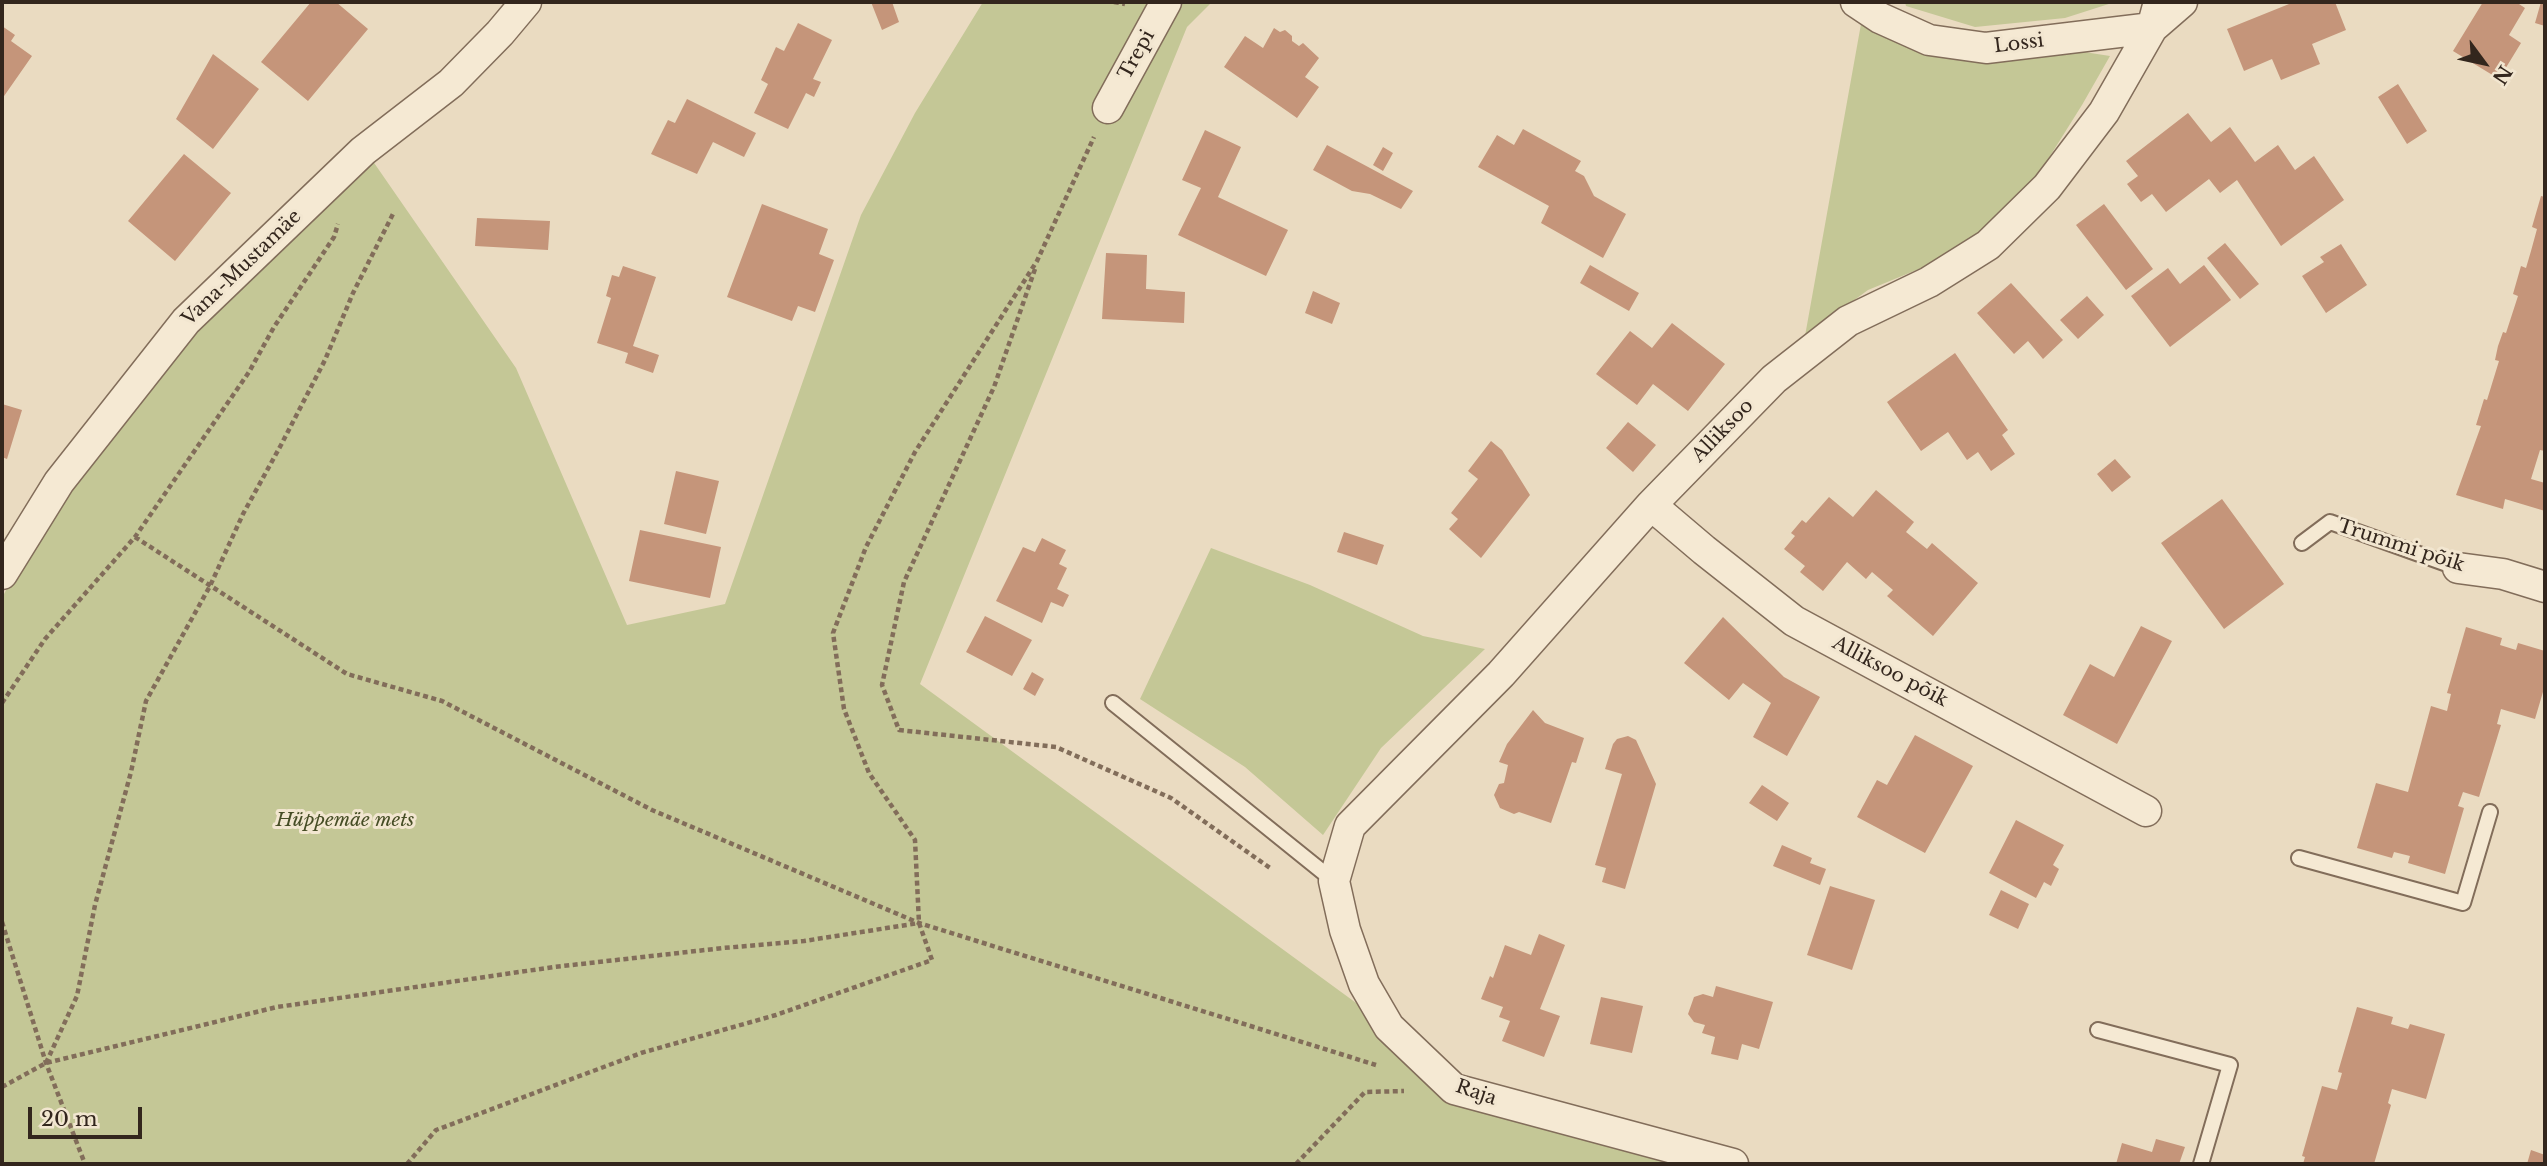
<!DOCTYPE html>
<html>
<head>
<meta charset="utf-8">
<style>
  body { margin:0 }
  #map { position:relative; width:2547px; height:1166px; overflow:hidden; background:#eadbc1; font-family:"Libre Baskerville",serif }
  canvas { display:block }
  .frame { position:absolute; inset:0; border:4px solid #33261d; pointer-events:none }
  .north { position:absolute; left:2449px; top:28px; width:70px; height:70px; -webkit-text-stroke:5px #f2e6d0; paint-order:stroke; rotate:123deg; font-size:19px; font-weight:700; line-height:28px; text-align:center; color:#33261d }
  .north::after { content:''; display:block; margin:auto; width:24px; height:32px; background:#33261d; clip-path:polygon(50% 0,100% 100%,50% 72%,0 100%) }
  .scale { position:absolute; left:28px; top:1107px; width:114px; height:32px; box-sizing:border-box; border:4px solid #33261d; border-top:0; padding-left:9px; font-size:21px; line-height:24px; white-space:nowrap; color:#33261d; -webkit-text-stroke:5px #f2e6d0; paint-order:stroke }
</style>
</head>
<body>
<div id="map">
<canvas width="2547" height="1166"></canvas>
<div class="frame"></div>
<div class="north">N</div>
<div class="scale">20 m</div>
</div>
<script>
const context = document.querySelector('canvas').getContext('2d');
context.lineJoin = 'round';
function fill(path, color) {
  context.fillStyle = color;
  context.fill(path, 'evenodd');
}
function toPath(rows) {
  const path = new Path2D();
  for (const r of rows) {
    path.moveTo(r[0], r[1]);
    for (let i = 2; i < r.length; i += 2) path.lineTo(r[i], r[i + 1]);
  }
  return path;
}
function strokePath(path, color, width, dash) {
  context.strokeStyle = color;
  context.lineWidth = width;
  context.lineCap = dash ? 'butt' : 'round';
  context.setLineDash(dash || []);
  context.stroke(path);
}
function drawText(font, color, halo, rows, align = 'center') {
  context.font = font + ' "Libre Baskerville",serif';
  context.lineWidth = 6;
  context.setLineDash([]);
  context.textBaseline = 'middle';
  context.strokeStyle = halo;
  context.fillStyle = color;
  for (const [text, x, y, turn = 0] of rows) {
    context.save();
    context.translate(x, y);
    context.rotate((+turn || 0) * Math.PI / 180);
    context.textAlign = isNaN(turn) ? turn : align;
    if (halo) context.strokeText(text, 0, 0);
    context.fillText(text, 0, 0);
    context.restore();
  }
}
const green = toPath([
  [983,2,1212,2,1187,27,920,684,1389,1027,1454,1089,1733,1164,2,1164,2,598,65,474,179,334,370,157,516,368,627,625,725,604,861,215,915,113],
  [1905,2,2115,2,2065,18,1975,27,1906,6],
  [1861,24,1891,40,1920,51,2065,49,2110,56,2082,105,2035,180,1989,229,1948,257,1868,290,1805,336],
  [1211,548,1310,585,1423,636,1485,649,1381,748,1323,835,1245,767,1140,699]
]);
const building = toPath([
  [311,2,336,2,368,29,308,101,261,62],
  [871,2,892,2,899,22,882,30],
  [2294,2,2335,2,2346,30,2312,44,2320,64,2281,80,2272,59,2244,71,2227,29],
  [2483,2,2516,2,2525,8,2509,35,2521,43,2499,79,2453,51],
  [2541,2,2545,2,2545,26,2535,23],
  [798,23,832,40,813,79,821,82,814,97,806,93,788,129,754,113,768,84,761,80,776,47,784,51],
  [2,26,15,35,11,41,32,56,2,99],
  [1274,28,1280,32,1285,30,1292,36,1292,41,1299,46,1303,43,1319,58,1305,77,1319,87,1297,118,1224,67,1245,36,1263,48],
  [213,54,259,89,213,149,176,119],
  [2398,84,2427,131,2407,144,2378,97],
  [687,99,756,133,744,157,713,142,697,174,651,154,668,120,675,123],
  [2188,113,2211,142,2230,127,2255,162,2278,145,2295,170,2314,156,2344,200,2281,246,2237,180,2220,193,2209,179,2166,212,2152,194,2141,202,2127,184,2138,176,2126,161],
  [1523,129,1581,161,1575,171,1584,176,1594,196,1626,214,1603,258,1541,223,1549,206,1478,167,1497,135,1514,145],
  [1205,130,1241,147,1218,197,1288,230,1266,276,1178,235,1201,188,1182,180],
  [1327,145,1413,191,1401,209,1370,194,1352,191,1313,170],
  [1383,147,1393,153,1383,171,1373,165],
  [184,154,231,193,175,261,128,221],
  [2541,196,2545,197,2545,451,2540,450,2531,479,2545,483,2545,511,2505,499,2503,509,2456,495,2481,426,2476,425,2484,399,2487,400,2499,361,2495,360,2498,346,2503,332,2506,333,2518,296,2513,294,2521,266,2526,268,2531,251,2537,229,2532,227],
  [762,204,828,229,819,254,834,260,815,312,798,306,792,321,727,297],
  [2104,204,2153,269,2126,290,2076,225],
  [477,218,550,221,548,250,475,246],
  [2225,243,2259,284,2240,299,2207,258],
  [2341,244,2367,285,2326,313,2302,276,2324,262,2320,257],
  [1106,253,1147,255,1146,289,1185,292,1184,323,1102,319],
  [1590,265,1639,293,1629,311,1580,283],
  [2204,265,2231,300,2170,347,2131,296,2168,268,2180,284],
  [623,266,656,277,633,346,659,355,653,373,625,363,628,353,597,343,611,298,606,296,612,275,619,277],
  [2011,283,2063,340,2043,359,2028,341,2014,354,1977,313],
  [1313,291,1340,303,1332,324,1305,313],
  [2087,296,2104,315,2078,339,2060,320],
  [1672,323,1725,364,1688,411,1653,384,1637,405,1596,374,1630,331,1652,348],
  [1955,353,2008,430,2002,435,2015,454,1991,471,1978,452,1967,460,1948,432,1921,451,1887,402],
  [2,404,22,410,7,459,2,457],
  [1628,422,1656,445,1633,472,1606,448],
  [1491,441,1502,450,1530,495,1481,558,1449,529,1458,519,1451,513,1478,479,1468,471],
  [2115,459,2131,477,2112,492,2097,474],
  [676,471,719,481,706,534,664,524],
  [1876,490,1914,522,1906,532,1927,549,1932,543,1978,583,1933,636,1887,596,1893,590,1872,572,1866,579,1847,562,1823,591,1800,572,1805,566,1784,549,1795,536,1791,533,1802,520,1806,523,1829,497,1853,517],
  [2222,499,2284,584,2224,629,2161,543],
  [640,530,721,547,710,598,629,581],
  [1344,532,1384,545,1377,565,1337,552],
  [1042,538,1066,550,1059,564,1067,568,1057,589,1069,595,1063,607,1051,602,1042,623,996,601,1023,547,1035,552],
  [985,616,1032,640,1012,676,966,652],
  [1723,617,1784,677,1820,697,1787,756,1753,737,1771,703,1743,683,1729,700,1684,663],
  [2141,626,2172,641,2117,744,2063,715,2090,664,2114,677],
  [2466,627,2502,638,2500,645,2516,650,2518,643,2545,651,2545,685,2535,719,2501,709,2497,724,2501,725,2479,797,2463,792,2458,806,2464,808,2445,874,2408,863,2410,856,2394,852,2392,858,2357,848,2376,783,2408,792,2431,706,2447,711,2451,694,2447,693],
  [1032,672,1044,679,1035,696,1023,689],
  [1533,710,1545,723,1584,738,1576,763,1572,762,1551,823,1519,812,1514,814,1500,808,1494,795,1499,784,1504,783,1508,765,1499,762,1507,744],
  [1915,735,1973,766,1925,853,1857,817,1877,780,1887,785],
  [1628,736,1636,740,1656,784,1625,889,1602,882,1606,868,1595,865,1622,774,1605,769,1613,744,1617,739],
  [1762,785,1789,803,1777,821,1749,803],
  [2016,820,2064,845,2053,865,2059,869,2051,886,2044,882,2036,898,1989,873],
  [1782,845,1812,858,1810,863,1826,869,1820,885,1773,866],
  [1830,886,1875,900,1852,970,1807,955],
  [2001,890,2029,904,2018,929,1989,915],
  [1539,934,1565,945,1540,1009,1560,1016,1544,1057,1502,1041,1510,1021,1499,1017,1503,1007,1481,999,1490,976,1493,978,1505,945,1531,955],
  [1716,986,1773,1002,1759,1049,1742,1044,1738,1060,1711,1054,1715,1037,1702,1033,1705,1025,1694,1022,1688,1014,1694,997,1703,994,1713,997],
  [1601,997,1643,1006,1632,1053,1590,1044],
  [2357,1007,2393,1017,2391,1024,2408,1029,2410,1024,2445,1034,2426,1099,2392,1089,2388,1103,2391,1105,2374,1164,2303,1164,2305,1157,2302,1156,2322,1086,2337,1090,2342,1073,2338,1072],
  [2156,1139,2185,1147,2179,1164,2116,1164,2122,1143,2152,1152],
  [2531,1150,2545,1155,2544,1164,2527,1164]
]);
const path = toPath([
  [1114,2,1125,4],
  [1035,269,994,387,904,582,882,685,899,730,1056,747,1171,798,1270,868],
  [135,537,347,674,442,701,652,810,919,923,1376,1065],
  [2,703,45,639,135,537,249,372,274,327,334,237,338,224],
  [2,922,46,1063,85,1164],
  [46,1063,77,996,95,905,131,772,146,701,210,586,243,514,281,445,325,360,353,293,393,214],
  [2,1087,46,1063,277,1007,554,967,723,948,804,941,919,923],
  [407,1164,436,1130,641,1053,776,1015,932,960,919,923,915,840,869,773,844,709,833,633,866,547,915,452,1037,261,1094,137],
  [1296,1164,1365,1092,1404,1091]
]);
const lane = toPath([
  [2302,543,2330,522,2458,568],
  [1113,703,1334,881],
  [2299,858,2463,903,2490,812],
  [2098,1030,2230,1065,2201,1164]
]);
const street = toPath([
  [1856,2,1880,18,1929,40,1986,48,2152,28,2182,2],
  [1108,108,1166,2],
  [1651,505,1704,550,1794,621,2146,811],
  [2458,568,2503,574,2545,587],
  [2,574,59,482,186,321,363,151,451,83,500,33,526,2],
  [1733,1164,1454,1089,1389,1027,1364,984,1345,930,1334,881,1350,826,1501,674,1651,505,1774,379,1848,321,1929,282,1988,245,2047,187,2104,112,2152,28,2159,2]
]);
const streetNames = [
  ["Lossi",2019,44,-7],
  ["Trepi",1137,55,-61],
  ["Vana-Mustamäe",242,268,-44],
  ["Alliksoo",1723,431,-46],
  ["Trummi põik",2401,546,18],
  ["Alliksoo põik",1890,672,28],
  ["Raja",1476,1093,19]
];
const parkNames = [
  ["Hüppemäe mets",345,821]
];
fill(green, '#c4c796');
fill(building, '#c5957a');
strokePath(lane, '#826d5a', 18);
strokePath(street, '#826d5a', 33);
strokePath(path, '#826d5a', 4.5, [5, 3.5]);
strokePath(lane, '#f5e9d3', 14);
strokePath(street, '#f5e9d3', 30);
drawText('19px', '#33261d', '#f2e6d0', streetNames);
drawText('italic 19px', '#464d25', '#f2e6d0', parkNames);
</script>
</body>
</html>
